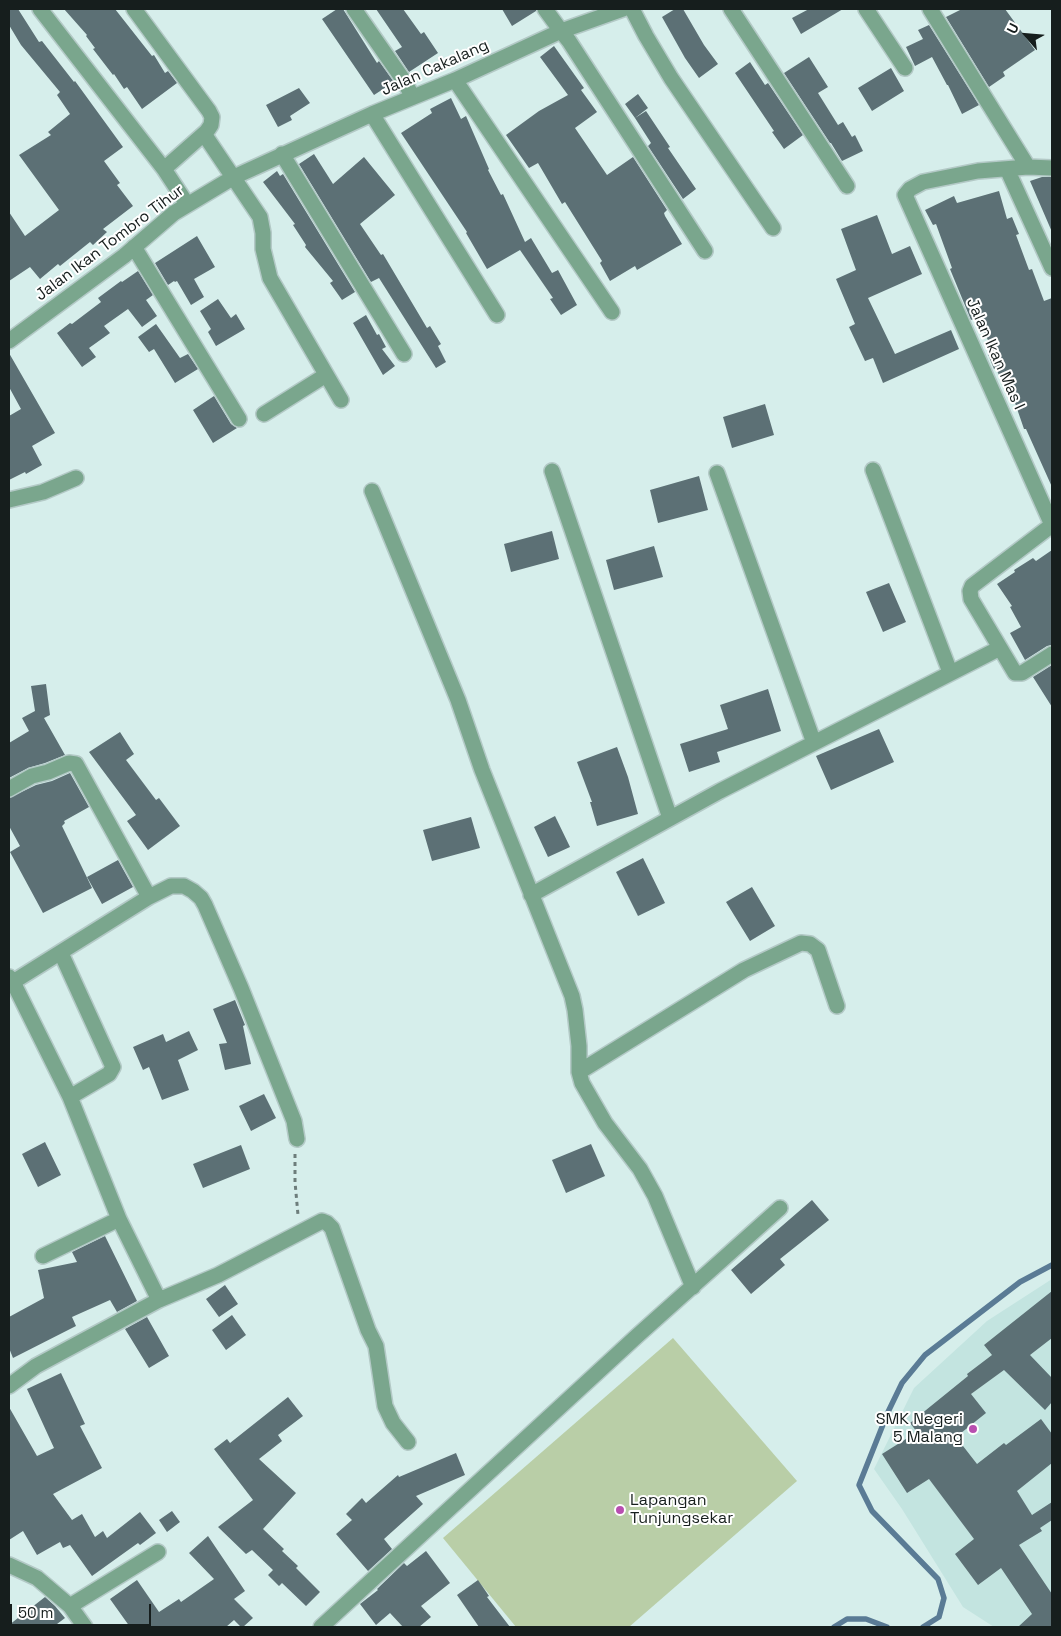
<!DOCTYPE html>
<html>
<head>
<meta charset="utf-8">
<style>
  body { margin:0 }
  #map { position:relative; width:1061px; height:1636px; overflow:hidden; background:#d6eeeb; font-family:"Space Grotesk",sans-serif }
  canvas { display:block }
  .frame { position:absolute; inset:0; border:10px solid #161e1d; pointer-events:none }
  .north { position:absolute; left:1001px; top:10px; width:50px; height:50px; -webkit-text-stroke:4px #fff; paint-order:stroke; rotate:297deg; font-size:14px; font-weight:700; line-height:20px; text-align:center; color:#161e1d }
  .north::after { content:''; display:block; margin:auto; width:18px; height:22px; background:#161e1d; clip-path:polygon(50% 0,100% 100%,50% 72%,0 100%) }
  .scale { position:absolute; left:10px; top:1604px; width:141px; height:22px; box-sizing:border-box; border:2px solid #161e1d; border-top:0; padding-left:6px; font-size:15px; line-height:18px; white-space:nowrap; color:#161e1d; -webkit-text-stroke:4px #fff; paint-order:stroke }
</style>
</head>
<body>
<div id="map">
<canvas width="1061" height="1636"></canvas>
<div class="frame"></div>
<div class="north">U</div>
<div class="scale">50 m</div>
</div>
<script>
const context = document.querySelector('canvas').getContext('2d');
context.lineJoin = 'round';
function fill(path, color) {
  context.fillStyle = color;
  context.fill(path, 'evenodd');
}
function toPath(rows) {
  const path = new Path2D();
  for (const r of rows) {
    path.moveTo(r[0], r[1]);
    for (let i = 2; i < r.length; i += 2) path.lineTo(r[i], r[i + 1]);
  }
  return path;
}
function strokePath(path, color, width, dash) {
  context.strokeStyle = color;
  context.lineWidth = width;
  context.lineCap = dash ? 'butt' : 'round';
  context.setLineDash(dash || []);
  context.stroke(path);
}
function drawText(font, color, halo, rows, align = 'center') {
  context.font = font + ' "Space Grotesk",sans-serif';
  context.lineWidth = 4;
  context.setLineDash([]);
  context.textBaseline = 'middle';
  context.strokeStyle = halo;
  context.fillStyle = color;
  for (const [text, x, y, turn = 0] of rows) {
    context.save();
    context.translate(x, y);
    context.rotate((+turn || 0) * Math.PI / 180);
    context.textAlign = isNaN(turn) ? turn : align;
    if (halo) context.strokeText(text, 0, 0);
    context.fillText(text, 0, 0);
    context.restore();
  }
}
const built = toPath([
  [1052,1279,1052,1627,994,1627,963,1607,902,1509,874,1469,914,1388,987,1321]
]);
const green = toPath([
  [673,1338,797,1481,629,1627,516,1627,443,1538]
]);
const stream = toPath([
  [834,1627,847,1619,866,1619,887,1627],
  [923,1627,939,1617,944,1598,938,1579,872,1511,859,1485,888,1412,902,1383,925,1355,1020,1282,1052,1265]
]);
const building = toPath([
  [9,9,18,9,39,42,42,41,74,82,75,81,123,147,104,161,120,183,117,185,133,206,103,229,107,232,93,245,90,242,60,266,58,264,40,279,30,267,9,281,9,212,25,236,59,210,19,155,51,135,48,132,70,114,57,95,60,92,21,45,9,25],
  [64,9,115,9,152,56,154,55,165,73,168,71,177,83,142,109,127,87,124,89,114,74,113,75,93,49,95,48,86,36,87,35],
  [337,9,343,9,377,63,379,61,394,82,374,95,322,19],
  [376,9,403,9,421,34,424,32,438,53,409,72,395,51,402,47],
  [502,9,536,9,536,11,512,26],
  [675,9,683,9,704,45,718,64,699,78,685,58,662,17],
  [809,9,843,9,801,34,792,18],
  [962,9,1005,9,1035,50,1003,72,1005,76,989,87,946,17],
  [929,25,979,105,962,114,948,85,947,85,932,57,915,66,906,47,923,39,918,30],
  [554,46,584,88,581,90,597,112,575,128,607,175,633,157,667,210,664,213,665,216,682,244,637,270,635,266,610,281,600,263,602,261,565,202,562,204,538,163,529,168,506,135,539,111,568,95,540,57],
  [809,57,828,87,818,93,838,125,843,122,852,137,855,135,863,151,842,161,831,143,830,143,784,73],
  [750,62,765,85,768,83,803,135,784,149,772,132,774,131,735,73],
  [891,68,904,91,872,111,858,88],
  [299,88,310,103,290,116,292,120,278,127,266,105],
  [638,94,648,108,635,118,625,104],
  [451,98,461,119,466,116,489,169,488,170,501,195,503,194,525,242,531,238,552,273,558,270,577,305,561,315,550,299,553,298,520,250,487,269,466,233,467,232,401,133,432,113,430,109],
  [646,111,670,147,668,148,696,189,683,199,648,146,651,143,635,118],
  [314,154,333,184,364,157,395,195,360,224,381,255,383,254,427,328,430,326,441,344,438,346,446,362,436,368,379,278,371,282,299,164],
  [277,171,280,176,283,174,355,292,342,300,330,283,333,281,305,247,306,245,293,225,295,224,263,182],
  [1042,177,1052,177,1052,232,1030,181],
  [999,191,1007,219,1012,217,1019,234,1016,235,1029,270,1032,269,1044,301,1052,298,1052,487,1026,429,1024,429,1014,400,1010,402,996,368,994,369,988,354,993,352,978,317,971,320,950,269,952,268,936,224,933,225,925,210,954,196,957,203],
  [877,215,892,254,910,246,922,274,868,298,895,354,951,330,959,349,883,383,873,358,865,361,849,327,855,324,836,279,856,270,841,229],
  [197,236,215,267,194,279,204,297,191,305,177,281,175,282,174,281,168,285,155,263],
  [138,271,153,295,146,300,157,316,142,327,128,309,104,326,110,333,89,348,96,357,82,367,57,333,70,323,72,324,101,302,98,298,121,281,122,282],
  [218,299,231,318,236,314,245,329,216,346,208,332,211,329,200,311],
  [366,315,377,335,379,334,386,347,382,349,395,366,383,375,353,323],
  [156,324,180,358,188,354,198,369,175,383,154,349,149,352,138,337],
  [9,353,55,433,32,446,42,465,26,474,25,472,9,480,9,416,21,409,9,387],
  [214,396,231,424,237,428,213,443,193,410],
  [765,404,774,435,732,448,723,417],
  [699,476,708,510,658,523,650,490],
  [552,531,559,559,511,572,504,544],
  [654,546,663,577,614,590,606,560],
  [1052,550,1052,645,1047,646,1025,660,1010,633,1021,627,1010,607,1012,606,997,584,1015,572,1014,570,1033,558,1036,561],
  [889,583,906,622,883,632,866,592],
  [1052,665,1052,707,1033,677],
  [46,684,50,715,44,718,65,755,45,763,28,768,9,778,9,743,29,731,22,718,35,711,31,686],
  [768,689,781,731,717,752,720,762,689,772,680,744,728,729,720,705],
  [879,729,894,762,831,790,816,756],
  [120,732,134,754,126,760,156,800,159,798,180,826,148,850,127,821,136,815,89,752],
  [617,747,628,777,638,814,597,826,590,802,592,802,577,762],
  [70,773,89,807,64,821,65,823,62,826,92,888,43,913,10,852,20,846,9,826,9,798,36,785,52,781],
  [555,816,570,847,548,857,534,827],
  [471,817,480,848,432,861,423,830],
  [643,858,665,903,638,916,616,872],
  [118,860,133,887,102,904,87,877],
  [752,887,775,926,750,941,726,902],
  [235,1000,245,1025,243,1026,251,1064,225,1070,219,1044,227,1043,213,1009],
  [189,1031,198,1050,178,1060,189,1090,162,1100,149,1067,143,1070,133,1047,163,1034,166,1042],
  [264,1094,276,1118,251,1131,239,1106],
  [45,1142,61,1175,38,1187,22,1154],
  [591,1144,605,1176,566,1193,552,1160],
  [241,1145,250,1169,203,1188,193,1164],
  [812,1200,829,1220,780,1259,785,1265,751,1294,731,1270],
  [105,1236,137,1301,117,1312,110,1300,72,1317,76,1326,13,1358,9,1348,9,1317,44,1298,38,1270,77,1262,72,1252],
  [225,1285,238,1304,219,1317,206,1299],
  [1052,1291,1052,1338,1030,1355,1052,1378,1052,1402,1045,1410,1004,1370,971,1394,986,1413,956,1437,977,1464,1004,1443,1006,1445,1041,1419,1052,1434,1052,1463,1017,1491,1032,1515,1052,1502,1052,1520,1040,1528,1042,1531,1019,1545,1052,1594,1052,1627,1018,1627,1032,1614,1001,1568,978,1585,955,1554,974,1539,929,1479,907,1493,882,1454,917,1432,910,1423,968,1376,967,1374,992,1355,984,1345],
  [232,1315,246,1335,226,1350,212,1330],
  [147,1317,169,1356,149,1368,125,1329],
  [61,1373,85,1424,80,1426,102,1468,53,1494,72,1520,82,1514,95,1537,103,1531,107,1538,140,1512,156,1533,140,1545,138,1543,92,1576,70,1545,63,1548,60,1542,37,1555,23,1531,9,1540,9,1407,37,1456,54,1448,27,1389],
  [288,1397,303,1416,278,1435,282,1441,259,1459,296,1493,263,1529,284,1549,282,1551,298,1566,296,1568,320,1592,306,1606,282,1583,279,1586,268,1575,273,1570,252,1550,246,1554,218,1527,253,1500,214,1449,227,1439,230,1443],
  [456,1453,465,1475,416,1496,423,1504,384,1539,392,1549,368,1571,336,1534,352,1520,346,1514,362,1498,366,1503,398,1475,399,1477],
  [172,1511,180,1522,167,1532,159,1520],
  [208,1536,245,1591,234,1599,253,1618,243,1627,241,1627,234,1620,226,1627,130,1627,110,1599,137,1580,159,1612,179,1599,181,1602,214,1579,189,1553],
  [426,1551,450,1583,421,1606,431,1617,419,1627,403,1627,390,1613,376,1625,360,1604,378,1590,377,1589,404,1563,407,1566],
  [478,1580,489,1596,487,1597,510,1627,479,1627,457,1595],
  [45,1597,55,1606,65,1618,53,1627,9,1627,9,1625]
]);
const path = toPath([
  [295,1154,295,1182,298,1215]
]);
const minor = toPath([
  [40,9,164,169,187,204],
  [134,9,209,111,212,117,211,125,207,131,164,169],
  [354,9,402,78,413,97],
  [545,9,561,31,569,41,705,251],
  [632,9,646,36,671,78,773,228],
  [731,9,847,186],
  [866,9,905,68],
  [930,9,1028,167],
  [455,80,612,312],
  [372,114,497,315],
  [204,134,260,217,263,233,263,249,270,278,341,400],
  [282,154,404,354],
  [1052,168,1028,167,978,171,923,182,910,189,905,195,1052,525,972,586,970,591,971,599,1015,673,1022,673,1052,654],
  [1007,169,1052,268],
  [134,247,239,419],
  [9,341,124,256,174,213,234,177,372,114,455,80,561,31,623,9],
  [264,414,326,375],
  [873,470,950,672],
  [552,471,670,818],
  [717,473,814,743],
  [372,491,458,700,482,770,572,996,575,1010,579,1046,579,1072,582,1083,605,1123,640,1169,655,1196,693,1287],
  [9,500,43,492,76,478],
  [9,789,32,776,48,772,69,763,76,764,149,897],
  [531,895,720,791,1000,648],
  [61,953,113,1067,109,1074,70,1097],
  [9,977,13,982,70,1097,119,1219,159,1300],
  [13,982,149,897,171,886,184,886,193,891,201,898,205,905,241,988,294,1121,297,1139],
  [579,1072,744,970,801,943,810,944,818,950,837,1006],
  [43,1256,119,1219],
  [9,1386,36,1366,159,1300,218,1275,322,1221,327,1223,332,1228,368,1330,376,1346,385,1406,393,1423,408,1442],
  [9,1565,37,1578,70,1606,85,1627],
  [70,1606,158,1552],
  [321,1627,637,1336,780,1208]
]);
const markers = [
  [973,1429,5,"#b84eb0"],
  [620,1510,5,"#b84eb0"]
];
const streetNames = [
  ["Jalan Cakalang",435,68,-24],
  ["Jalan Ikan Tombro Tihur",110,243,-37],
  ["Jalan Ikan Mas I",995,354,66]
];
const poiNames = [
  ["SMK Negeri",963,1420],
  ["5 Malang",963,1438],
  ["Lapangan",630,1501,"left"],
  ["Tunjungsekar",630,1519,"left"]
];
fill(built, '#c3e4e0');
fill(green, '#b9cea7');
strokePath(stream, '#5a7b95', 5.5);
fill(building, '#5c7075');
strokePath(minor, '#b3c9c6', 18);
strokePath(path, '#6d7d7b', 3, [4, 4]);
strokePath(minor, '#7aa68d', 15);
for (const [x, y, r, color] of markers) {
  const dot = new Path2D();
  dot.arc(x, y, r, 0, 2 * Math.PI);
  context.fillStyle = color;
  context.fill(dot);
  strokePath(dot, '#fff', 2);
}
drawText('16px', '#161e1d', '#fff', streetNames);
drawText('16px', '#161e1d', '#fff', poiNames, 'right');
</script>
</body>
</html>
